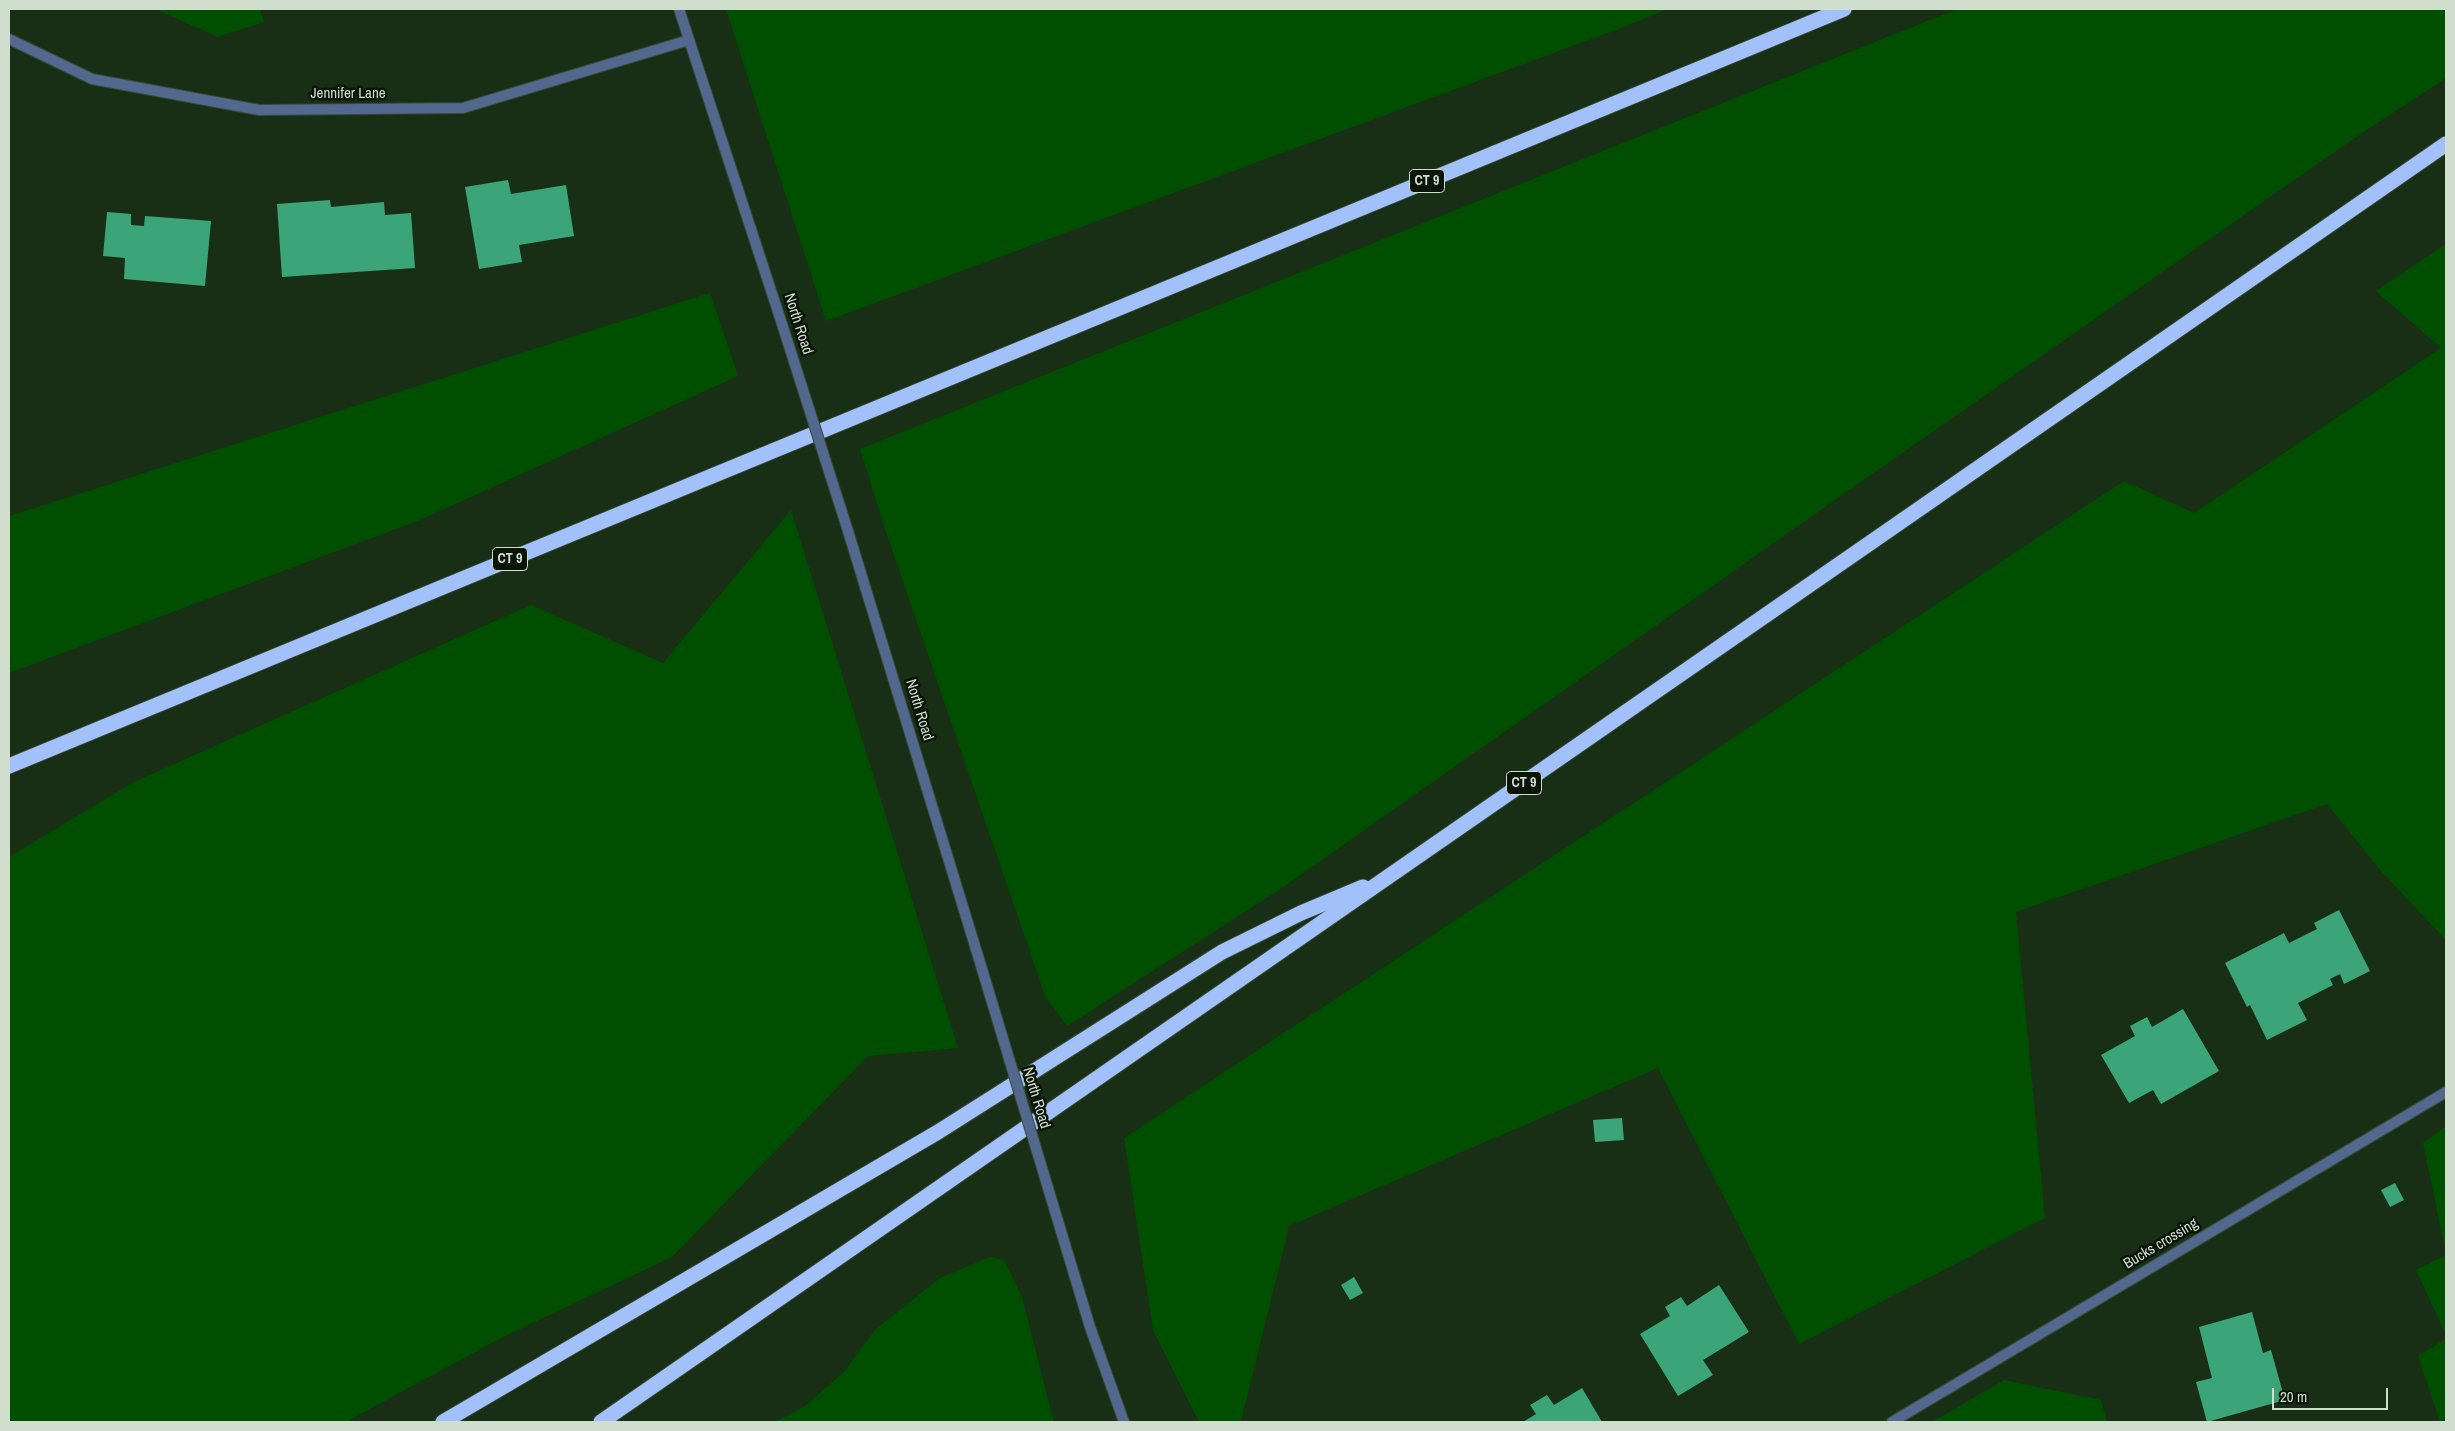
<!DOCTYPE html>
<html>
<head>
<meta charset="utf-8">
<style>
  body { margin:0 }
  #map { position:relative; width:2455px; height:1431px; overflow:hidden; background:#182f16; font-family:"Archivo Narrow",sans-serif }
  canvas { display:block }
  .frame { position:absolute; inset:0; border:10px solid #d0dece; pointer-events:none }
  .scale { position:absolute; left:2272px; top:1388px; width:116px; height:22px; box-sizing:border-box; border:2px solid #d0dece; border-top:0; padding-left:6px; font-size:15px; line-height:18px; white-space:nowrap; color:#d0dece; -webkit-text-stroke:4px #0a1409; paint-order:stroke }
</style>
</head>
<body>
<div id="map">
<canvas width="2455" height="1431"></canvas>
<div class="frame"></div>
<div class="scale">20 m</div>
</div>
<script>
const context = document.querySelector('canvas').getContext('2d');
context.lineJoin = 'round';
function fill(path, color) {
  context.fillStyle = color;
  context.fill(path, 'evenodd');
}
function toPath(rows) {
  const path = new Path2D();
  for (const r of rows) {
    path.moveTo(r[0], r[1]);
    for (let i = 2; i < r.length; i += 2) path.lineTo(r[i], r[i + 1]);
  }
  return path;
}
function strokePath(path, color, width, dash) {
  context.strokeStyle = color;
  context.lineWidth = width;
  context.lineCap = dash ? 'butt' : 'round';
  context.setLineDash(dash || []);
  context.stroke(path);
}
function drawText(font, color, halo, rows, align = 'center') {
  context.font = font + ' "Archivo Narrow",sans-serif';
  context.lineWidth = 5;
  context.setLineDash([]);
  context.textBaseline = 'middle';
  context.strokeStyle = halo;
  context.fillStyle = color;
  for (const [text, x, y, turn = 0] of rows) {
    context.save();
    context.translate(x, y);
    context.rotate((+turn || 0) * Math.PI / 180);
    context.textAlign = isNaN(turn) ? turn : align;
    if (halo) context.strokeText(text, 0, 0);
    context.fillText(text, 0, 0);
    context.restore();
  }
}
const green = toPath([
  [156,9,260,9,264,22,217,37],
  [726,9,1668,9,1616,30,826,321],
  [1957,9,2446,9,2446,78,2359,135,1865,479,1279,890,1067,1026,1045,996,885,529,860,449],
  [2446,244,2446,940,2381,871,2327,804,2016,912,2045,1218,1799,1344,1658,1068,1289,1226,1241,1422,1199,1422,1153,1330,1124,1138,2124,481,2194,513,2441,348,2376,291],
  [710,293,738,376,420,520,9,673,9,516],
  [791,510,958,1048,868,1056,672,1257,499,1339,346,1422,9,1422,9,857,134,782,531,605,663,663],
  [2446,1126,2446,1253,2423,1143],
  [2446,1255,2446,1335,2416,1270],
  [990,1257,1004,1260,1022,1297,1054,1422,775,1422,805,1406,844,1372,875,1330,940,1278],
  [2446,1339,2446,1422,2440,1422,2418,1356],
  [2004,1380,2101,1400,2107,1422,1932,1422]
]);
const building = toPath([
  [508,180,511,194,566,185,574,236,519,245,522,262,479,269,465,187],
  [330,200,331,207,384,202,385,215,411,213,415,268,282,277,277,204],
  [107,212,131,214,131,225,144,226,145,216,211,221,205,286,124,279,125,258,103,256],
  [2339,910,2370,971,2344,984,2340,974,2330,979,2333,985,2298,1003,2307,1020,2267,1040,2250,1005,2247,1007,2225,963,2284,933,2289,943,2317,929,2314,923],
  [2183,1009,2219,1071,2161,1104,2153,1090,2129,1103,2101,1055,2135,1036,2130,1026,2147,1017,2152,1027],
  [1622,1118,1624,1140,1595,1142,1593,1120],
  [2395,1183,2404,1200,2390,1207,2381,1190],
  [1354,1277,1363,1293,1350,1300,1341,1285],
  [1719,1285,1749,1332,1703,1360,1713,1375,1678,1396,1640,1334,1670,1316,1665,1307,1681,1297,1687,1306],
  [2252,1312,2263,1353,2271,1350,2285,1400,2207,1422,2196,1382,2212,1378,2199,1327],
  [1582,1388,1602,1422,1523,1422,1536,1414,1530,1405,1547,1395,1554,1405]
]);
const street = toPath([
  [679,9,782,324],
  [9,39,92,79,259,110,463,108,689,40],
  [848,531,982,969],
  [1061,1231,1090,1327,1124,1422],
  [1892,1422,2446,1092]
]);
const highway = toPath([
  [9,766,1844,9],
  [443,1422,938,1132,1222,952,1301,913,1363,887],
  [601,1422,2446,144]
]);
const streetBridge = toPath([
  [782,324,848,531],
  [982,969,1061,1231]
]);
const shields = [
  [1427,181,35],
  [510,559,35],
  [1524,783,35]
];
const shieldNames = [
  ["CT 9",1427,181],
  ["CT 9",510,559],
  ["CT 9",1524,783]
];
const streetNames = [
  ["Jennifer Lane",348,94],
  ["North Road",798,324,72],
  ["North Road",919,710,73],
  ["North Road",1036,1098,73],
  ["Bucks crossing",2161,1244,-31]
];
fill(green, '#004e00');
fill(building, '#3ba478');
strokePath(street, '#354b33', 12);
strokePath(highway, '#354b33', 17);
strokePath(street, '#53688e', 10);
strokePath(highway, '#a2c1fa', 15);
strokePath(streetBridge, '#354b33', 12, []);
strokePath(streetBridge, '#53688e', 10);
for (const [x, y, w] of shields) {
  const box = new Path2D();
  box.roundRect(x - w / 2, y - 11.5, w, 23, 4);
  context.fillStyle = '#0a1409';
  context.fill(box);
  strokePath(box, '#d0dece', 1);
}
drawText('bold 14px', '#d0dece', null, shieldNames);
drawText('15px', '#d0dece', '#0a1409', streetNames);
</script>
</body>
</html>
